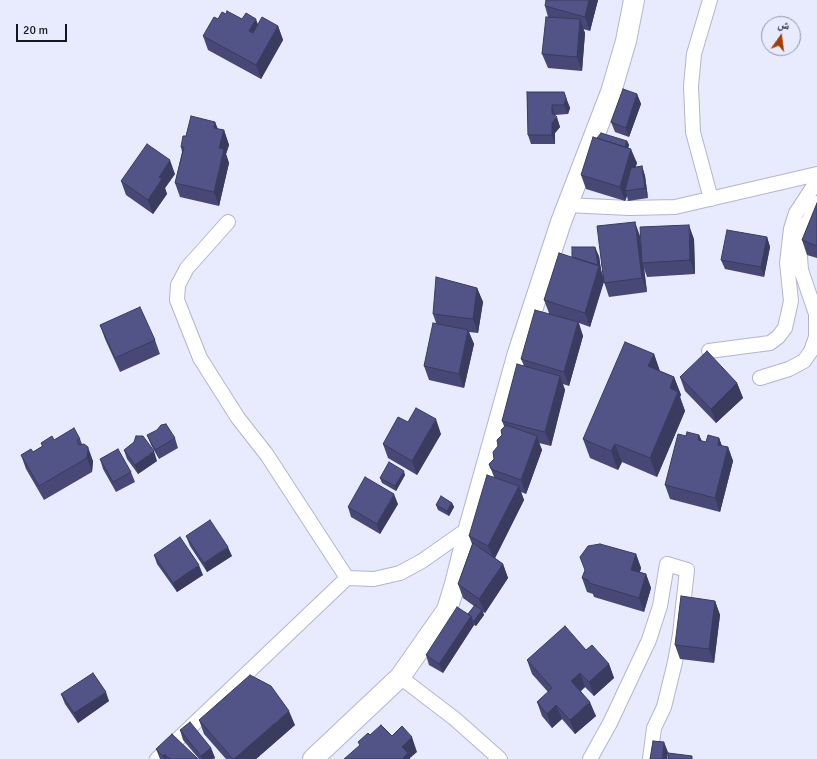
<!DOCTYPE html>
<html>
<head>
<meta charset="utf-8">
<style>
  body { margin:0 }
  #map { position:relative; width:817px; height:759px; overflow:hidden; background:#e8eafe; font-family:Signika,"Noto Naskh Arabic",sans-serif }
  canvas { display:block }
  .north { position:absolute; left:761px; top:16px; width:40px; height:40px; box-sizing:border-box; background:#e8eafe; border:1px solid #9495a5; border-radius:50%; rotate:14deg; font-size:11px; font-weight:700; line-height:16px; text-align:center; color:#15161f }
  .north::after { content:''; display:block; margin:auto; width:14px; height:18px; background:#a13e02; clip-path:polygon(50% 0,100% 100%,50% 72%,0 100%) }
  .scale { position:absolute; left:16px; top:24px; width:51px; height:18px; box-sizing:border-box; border:2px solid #15161f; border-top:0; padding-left:5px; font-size:12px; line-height:14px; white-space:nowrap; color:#15161f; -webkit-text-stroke:3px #e8eafe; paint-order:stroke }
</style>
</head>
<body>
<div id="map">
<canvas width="817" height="759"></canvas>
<div class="north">ش</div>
<div class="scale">20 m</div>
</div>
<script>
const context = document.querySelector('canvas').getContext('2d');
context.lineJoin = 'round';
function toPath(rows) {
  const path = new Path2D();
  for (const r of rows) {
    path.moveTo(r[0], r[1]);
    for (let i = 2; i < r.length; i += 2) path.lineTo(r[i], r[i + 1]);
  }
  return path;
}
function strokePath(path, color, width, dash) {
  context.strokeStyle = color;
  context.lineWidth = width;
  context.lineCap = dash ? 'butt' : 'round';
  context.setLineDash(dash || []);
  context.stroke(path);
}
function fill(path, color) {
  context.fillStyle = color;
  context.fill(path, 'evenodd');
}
const street = toPath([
  [710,0,694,54,691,86,693,132,711,199],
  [567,205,629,208,675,207,817,174],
  [228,222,187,268,178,285,177,300,200,358,212,377,238,418,267,455,347,578],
  [709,351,770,343,778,337,785,328,791,301,787,263,791,229,796,213,817,181],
  [760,378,789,369,804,361,811,351,816,337,816,314,801,270,800,257,801,244,805,228,817,203],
  [400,677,455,719,500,759],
  [157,759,347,578,374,579,400,573,422,561,469,528],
  [590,759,610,723,649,640,660,606,667,564,687,570,680,634,675,662,664,707,654,728,650,759]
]);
const secondary = toPath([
  [313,759,400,677,447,610,455,584,469,528,518,353,561,222,611,92,626,41,634,0]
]);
const wall = toPath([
  [598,0,590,31,583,29,585,33,582,71,548,68,542,54,548,17,545,6],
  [226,14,258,24,278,26,283,40,261,79,208,50,203,36,218,19],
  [527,92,564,92,570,108,568,114,555,115,560,127,555,133,555,144,531,144,528,135],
  [637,94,641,104,629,137,615,132,611,122],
  [215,122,218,129,224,130,229,145,226,154,229,163,219,206,180,197,175,183,182,152,181,147,186,136],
  [597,138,627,141,629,145,628,148,637,163,635,167,642,166,645,176,648,198,628,201,627,196,625,201,586,189,581,175],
  [175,174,165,188,167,194,153,214,126,195,121,181],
  [817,203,817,258,807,255,802,240],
  [640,236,641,246,694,239,695,274,647,277,644,268,647,292,609,297,604,282,590,327,579,323,583,336,569,386,563,384,565,390,551,446,539,443,542,450,526,494,521,492,524,500,495,558,503,564,508,578,485,613,483,612,484,615,476,626,474,625,443,673,429,665,426,655,468,614,474,606,463,598,458,584,472,544,469,536,494,477,489,464,494,459,502,435,504,426,502,421,524,366,521,359,549,313,544,300,572,257,599,256,601,270,603,276],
  [767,237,770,247,764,277,725,269,721,260],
  [477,288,483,302,478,333,469,332,474,344,464,388,429,380,424,366,436,323,433,314],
  [100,325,155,340,160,354,120,372,105,339],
  [654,354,660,371,674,377,681,395,680,397,685,411,657,477,622,462,618,470,590,458,583,439],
  [680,377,737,383,743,398,716,423,685,391],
  [408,422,441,434,417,475,388,458,383,444],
  [147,435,175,438,178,448,159,459,151,445],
  [699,435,702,441,706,442,719,438,722,446,728,447,733,461,720,512,670,499,665,485,686,436],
  [80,439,82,444,93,461,92,472,44,500,26,469,21,455,33,452,42,446,41,443,54,440],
  [124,450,157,461,138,474,127,459],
  [100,459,131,472,135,482,116,492,103,469],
  [405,475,396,491,382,483,380,478],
  [452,503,454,507,449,516,438,510,436,505],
  [398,504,380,534,351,517,348,507],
  [186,536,232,556,207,572,190,546],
  [636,554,641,568,640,572,646,574,651,588,644,612,594,597,593,594,587,592,582,578,585,570],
  [154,555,203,575,177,592,157,564],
  [715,601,720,615,714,663,680,659,675,645],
  [586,650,609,664,614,678,594,696,585,687,581,691,596,716,575,734,562,719,552,728,542,716,537,702,548,692,532,674,527,660],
  [61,694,109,701,78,723,65,704],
  [199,720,295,725,256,759,226,759,204,734],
  [180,730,211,748,215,758,213,759,199,759,183,740],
  [156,749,198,759,160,759]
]);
const shadedWall = toPath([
  [589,0,598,0,590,31,585,17],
  [256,19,261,33,254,45,249,31],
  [580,19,585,33,582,71,577,57],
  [278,26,283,40,261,79,256,65],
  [637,94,641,104,629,137,626,128],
  [566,98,570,108,568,114,564,105],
  [552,105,555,115,555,119,557,117,560,127,555,133,555,144,552,135],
  [215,122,220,136,214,128],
  [224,130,229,145,226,154,229,163,219,206,214,192,219,148],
  [627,141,629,145,626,156,624,151],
  [631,149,637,163,628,191,625,191,627,196,625,201,620,187],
  [170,160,175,174,165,188,167,194,153,214,148,200,159,177],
  [642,166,645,176,648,198,645,188],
  [635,222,640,236,643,263,642,263,644,268,647,292,642,278],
  [689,225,694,239,695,274,690,260],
  [767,237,770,247,764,277,761,267],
  [595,247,599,256,601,270,604,280,590,327,585,313],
  [477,288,483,302,478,333,473,319],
  [578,322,583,336,569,386,564,372],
  [468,330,474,344,464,388,459,374],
  [654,354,660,372,648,366],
  [560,376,565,390,551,446,545,432],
  [674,377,681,395,680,397,685,411,657,477,650,458,670,388],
  [737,383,743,398,716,423,711,409],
  [436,419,441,434,417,475,412,461],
  [699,435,705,449,698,440],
  [537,436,542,450,526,494,521,480],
  [719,438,724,452,718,445],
  [615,444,622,462,618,470,611,451],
  [88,447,93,461,92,472,87,458],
  [728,447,733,461,720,512,715,498],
  [154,451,157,461,138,474,135,465],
  [404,471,405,475,396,491,395,486],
  [519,486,524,500,494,560,488,546],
  [394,494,398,504,380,534,377,524],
  [452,503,454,507,449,516,447,511],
  [228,547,232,556,207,572,204,563],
  [636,554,641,568,636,584,631,570],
  [503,564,508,578,485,613,479,599],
  [199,565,203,575,177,592,173,583],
  [646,574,651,588,644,612,639,598],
  [715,601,720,615,714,663,709,649],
  [482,610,484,615,476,626,474,621],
  [471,616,474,625,443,673,439,664],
  [609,664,614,678,594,696,589,682],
  [580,673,585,687,576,695,571,681],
  [106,692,109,701,78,723,74,713],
  [590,702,596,716,575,734,570,720],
  [556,705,562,719,552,728,547,714],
  [289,711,295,725,256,759,234,759],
  [412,737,417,752,410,758,410,759,401,759,402,747],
  [664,742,668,752,667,759,662,759],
  [211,748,215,758,213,759,202,759,201,756],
  [165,754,167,759,164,759,163,756]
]);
const building = toPath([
  [546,0,589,0,585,17,545,6,546,0],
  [227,11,242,19,246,13,256,19,249,31,253,33,262,17,278,26,256,65,203,36,214,17,218,19,222,12,226,14,227,11],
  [546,17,580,19,577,57,542,54,546,17],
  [623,89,637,94,626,128,611,122,623,89],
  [527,92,564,92,566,98,564,105,552,105,552,113,557,117,552,123,552,135,528,135,527,92],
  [191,116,215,122,214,128,224,130,219,148,224,149,214,192,175,183,184,147,181,147,183,136,186,136,191,116],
  [601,133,627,141,625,147,597,138,601,133],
  [593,137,631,149,620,187,581,175,593,137],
  [147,144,170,160,159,177,162,179,148,200,121,181,147,144],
  [642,166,645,188,625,191,631,168,642,166],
  [817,203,817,246,802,240,817,203],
  [635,222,642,278,604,283,597,226,635,222],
  [689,225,690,260,642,263,640,227,689,225],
  [727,230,767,237,761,267,721,260,727,230],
  [572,247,595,247,598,265,572,257,572,247],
  [559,253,599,266,585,313,544,300,559,253],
  [436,277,477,288,473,319,433,314,436,277],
  [140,307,155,340,115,358,100,325,140,307],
  [535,310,578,322,564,372,521,359,535,310],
  [433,323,468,330,459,374,424,366,433,323],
  [625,342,654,354,648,366,674,377,670,388,678,392,650,458,615,444,611,451,583,439,625,342],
  [707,351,737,383,711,409,680,377,707,351],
  [517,364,560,376,545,432,502,421,517,364],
  [416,408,436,419,412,461,383,444,398,417,408,422,416,408],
  [166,424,175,438,155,450,147,435,157,430,161,425,166,424],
  [506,425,537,436,521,480,491,469,489,464,494,459,493,452,498,446,497,440,502,435,501,430,506,425],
  [74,428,80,439,77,440,79,445,84,444,88,447,87,458,39,486,21,455,31,449,33,452,43,446,41,443,52,436,54,440,74,428],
  [687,432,699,435,698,440,706,442,708,435,719,438,718,445,728,447,715,498,665,485,678,434,686,436,687,432],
  [136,436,143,436,154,451,135,465,124,450,134,442,136,436],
  [118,449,131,472,113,482,100,459,118,449],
  [389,462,404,471,395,486,380,478,389,462],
  [487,475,519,486,488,546,469,536,487,475],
  [365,477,394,494,377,524,348,507,365,477],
  [441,496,452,503,447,511,436,505,441,496],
  [210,520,228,547,204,563,186,536,210,520],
  [180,537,199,565,173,583,154,555,180,537],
  [473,543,503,564,479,599,458,584,473,543],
  [600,544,636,554,631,570,646,574,639,598,589,583,588,580,582,578,585,570,580,557,588,546,600,544],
  [681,596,715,601,709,649,675,645,681,596],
  [475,605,482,610,474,621,472,620,471,616,468,614,475,605],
  [457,607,471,616,439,664,426,655,457,607],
  [565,626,586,650,592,645,609,664,589,682,580,673,571,681,590,702,570,720,556,705,547,714,537,702,552,688,527,660,565,626],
  [93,673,106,692,74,713,61,694,93,673],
  [250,675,271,686,289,711,234,759,233,759,199,720,250,675],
  [190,722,211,748,201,756,180,730,190,722],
  [381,725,392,736,402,726,412,737,402,747,408,753,402,759,344,759,360,745,358,742,368,733,370,735,381,725],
  [172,734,198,759,170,759,165,754,163,756,156,749,172,734],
  [653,741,664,742,662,759,650,759,653,741],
  [668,753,692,756,692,759,668,759,668,753]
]);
strokePath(street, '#b3b5cd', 16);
strokePath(secondary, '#b3b5cd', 22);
strokePath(street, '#fff', 14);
strokePath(secondary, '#fff', 20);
fill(wall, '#474875');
fill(shadedWall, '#393b5f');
fill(building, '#525488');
strokePath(building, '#393b5f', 1);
</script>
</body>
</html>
